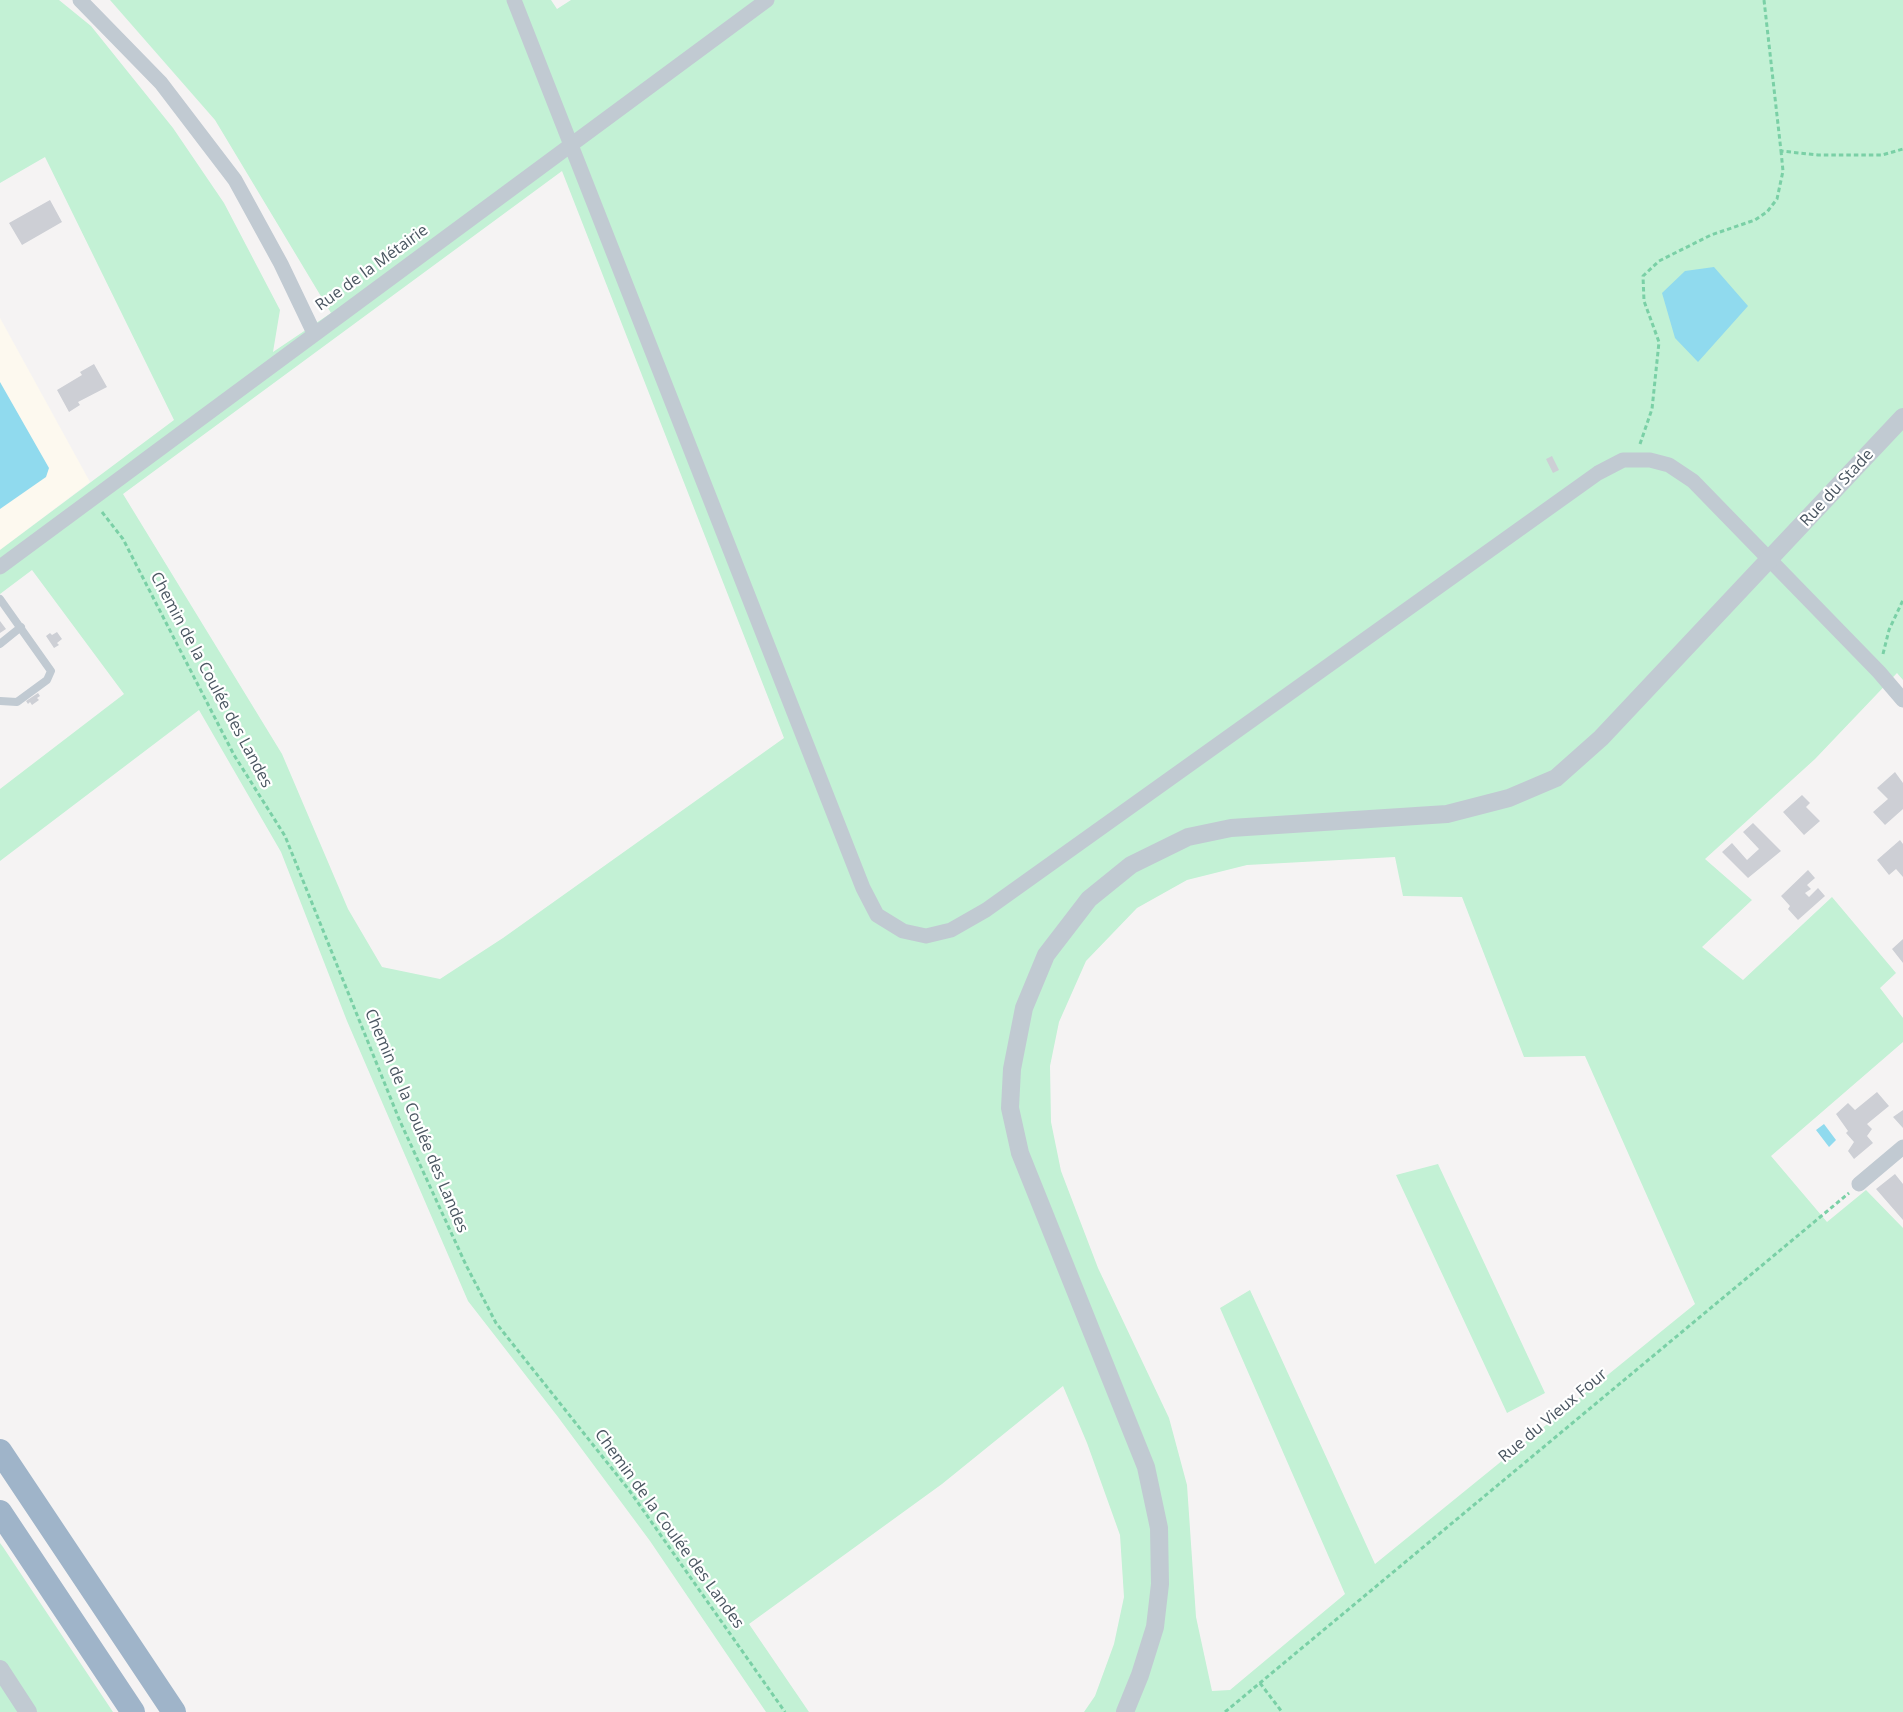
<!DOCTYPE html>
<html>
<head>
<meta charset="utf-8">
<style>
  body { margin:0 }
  canvas { display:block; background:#f5f3f3 }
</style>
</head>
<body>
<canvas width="1903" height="1712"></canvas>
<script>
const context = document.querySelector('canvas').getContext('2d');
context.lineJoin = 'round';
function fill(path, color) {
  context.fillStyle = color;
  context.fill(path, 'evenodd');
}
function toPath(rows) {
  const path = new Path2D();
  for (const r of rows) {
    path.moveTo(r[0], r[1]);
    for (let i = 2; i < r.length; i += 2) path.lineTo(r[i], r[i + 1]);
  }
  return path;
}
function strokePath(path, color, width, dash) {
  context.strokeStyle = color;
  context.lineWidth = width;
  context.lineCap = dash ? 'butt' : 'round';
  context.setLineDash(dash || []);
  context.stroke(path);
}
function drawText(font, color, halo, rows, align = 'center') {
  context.font = font + ' "Open Sans",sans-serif';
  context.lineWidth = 4.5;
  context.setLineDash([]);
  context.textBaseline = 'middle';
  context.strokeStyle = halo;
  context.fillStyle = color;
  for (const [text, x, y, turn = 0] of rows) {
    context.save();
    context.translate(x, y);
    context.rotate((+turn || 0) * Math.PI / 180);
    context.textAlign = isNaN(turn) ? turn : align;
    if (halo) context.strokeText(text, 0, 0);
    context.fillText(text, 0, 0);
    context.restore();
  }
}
const commercial = toPath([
  [0,318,90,482,0,550]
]);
const green = toPath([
  [0,0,59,0,91,26,173,128,224,203,280,310,273,352,331,313,215,120,110,0,551,0,557,9,571,0,1903,0,1903,680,1897,673,1815,759,1705,859,1752,900,1702,947,1743,980,1832,897,1896,973,1880,988,1903,1018,1903,1042,1771,1156,1827,1222,1866,1190,1903,1228,1903,1712,1084,1712,1095,1696,1114,1644,1124,1597,1120,1535,1087,1443,1063,1386,942,1484,749,1624,809,1712,766,1712,650,1541,558,1417,468,1301,347,1021,281,852,199,710,0,861,0,789,124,694,32,570,0,594,0,550,174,420,45,157,0,183],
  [562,171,784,738,503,938,440,979,382,967,348,909,282,754,123,494],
  [1395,857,1403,896,1462,897,1524,1057,1585,1056,1695,1304,1375,1564,1250,1290,1220,1308,1345,1594,1230,1690,1212,1691,1196,1617,1187,1485,1169,1418,1098,1268,1061,1171,1051,1122,1050,1066,1059,1022,1086,961,1137,908,1187,880,1247,865],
  [1438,1164,1545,1393,1507,1413,1396,1175],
  [0,1543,3,1547,113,1712,0,1712]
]);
const water = toPath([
  [1714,267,1748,306,1698,362,1675,338,1662,293,1685,271],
  [0,382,49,468,46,477,0,509],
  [1824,1124,1836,1140,1829,1147,1816,1130]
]);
const building = toPath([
  [50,200,62,222,22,245,9,223],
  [94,364,107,387,78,402,80,405,69,412,57,390,82,375,80,372],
  [1552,456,1559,470,1553,473,1546,459],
  [0,621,6,629,0,633],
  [57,632,62,639,57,643,59,645,54,648,46,636,50,633,52,635],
  [38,693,40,696,37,698,39,700,32,705,30,702,28,704,26,701],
  [1895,772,1903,783,1903,809,1885,825,1873,812,1888,799,1877,788],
  [1802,795,1810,803,1806,807,1820,821,1804,835,1783,812],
  [1753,823,1781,851,1748,878,1722,852,1732,843,1747,860,1759,849,1743,832],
  [1900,840,1903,844,1903,877,1896,869,1889,875,1877,860],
  [1808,870,1815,878,1807,885,1811,889,1805,893,1809,897,1818,888,1825,896,1798,920,1788,909,1790,906,1781,896],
  [1903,939,1903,963,1892,949],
  [1877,1092,1889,1106,1867,1124,1872,1129,1867,1136,1873,1143,1854,1159,1848,1151,1854,1142,1846,1133,1848,1131,1836,1114,1848,1103,1855,1110],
  [1903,1110,1903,1128,1893,1117],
  [1895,1174,1903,1184,1903,1220,1876,1189]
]);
const path = toPath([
  [1764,0,1781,151,1818,155,1882,155,1903,149],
  [1640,444,1652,409,1659,342,1644,301,1643,276,1659,261,1711,235,1755,220,1767,212,1777,199,1783,171,1781,151],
  [102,512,123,539,234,755,285,836,399,1119,466,1265,496,1323,629,1490,785,1712],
  [1883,654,1889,630,1903,600],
  [1260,1683,1282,1712],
  [1225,1712,1849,1193]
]);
const service = toPath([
  [0,599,51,671,47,680,17,702,0,701],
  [0,644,21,627]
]);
const minor = toPath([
  [80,0,161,83,235,180,281,264,314,333],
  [514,0,863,888,877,915,903,931,926,936,951,930,986,910,1598,473,1623,460,1650,460,1669,465,1693,481,1879,672,1903,700],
  [0,567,767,0],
  [1859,1184,1903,1147]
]);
const tertiary = toPath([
  [0,1669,28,1712],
  [1125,1712,1140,1675,1155,1627,1160,1584,1159,1528,1146,1467,1020,1153,1010,1108,1012,1069,1024,1008,1046,955,1089,899,1131,865,1188,837,1231,828,1447,814,1509,798,1556,778,1601,738,1903,417]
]);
const trunk = toPath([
  [0,1451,174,1712],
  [0,1512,133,1712]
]);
const streetNames = [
  ["Rue de la Métairie",372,268,-36],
  ["Rue du Stade",1837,488,-47],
  ["Chemin de la Coulée des Landes",211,680,62],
  ["Chemin de la Coulée des Landes",416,1121,67],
  ["Rue du Vieux Four",1553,1416,-40],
  ["Chemin de la Coulée des Landes",669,1529,54]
];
fill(commercial, '#fdf9ef');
fill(green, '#c3f1d5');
fill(water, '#90daee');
fill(building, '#cdcfd5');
strokePath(path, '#7ad0a6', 3, [4.5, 3]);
strokePath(service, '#c1cad2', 8);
strokePath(minor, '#c1cad2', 15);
strokePath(tertiary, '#c1cad2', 18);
strokePath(trunk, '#9fb4c9', 24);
drawText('16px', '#4a5661', '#fff', streetNames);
</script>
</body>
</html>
